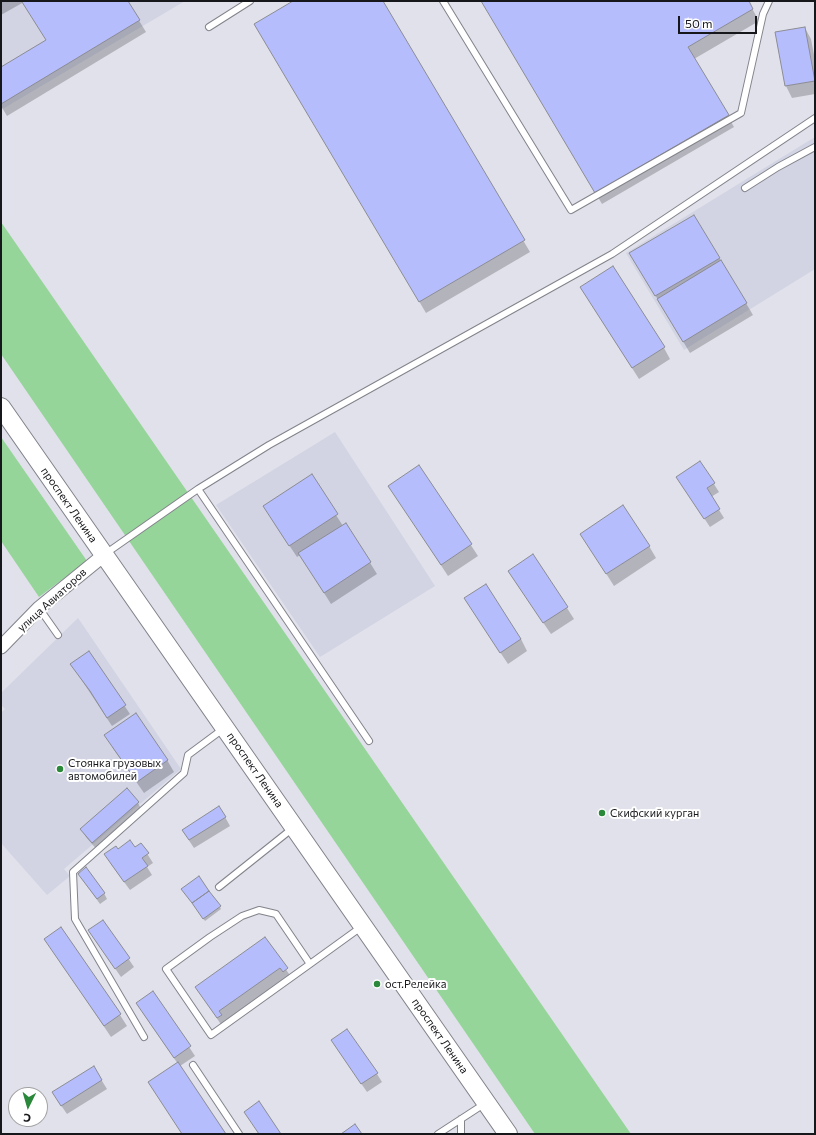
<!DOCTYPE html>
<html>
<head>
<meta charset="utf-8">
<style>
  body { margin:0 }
  #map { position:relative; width:816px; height:1135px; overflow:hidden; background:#e0e1ea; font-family:Commissioner,sans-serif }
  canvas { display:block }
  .frame { position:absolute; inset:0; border:2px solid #16171a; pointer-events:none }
  .north { position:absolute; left:8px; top:1087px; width:40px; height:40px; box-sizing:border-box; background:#fff; border:1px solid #a2a2a3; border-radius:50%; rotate:185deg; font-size:11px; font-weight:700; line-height:16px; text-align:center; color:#16171a }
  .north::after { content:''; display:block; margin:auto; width:14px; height:18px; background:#2a883a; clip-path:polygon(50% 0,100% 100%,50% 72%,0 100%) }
  .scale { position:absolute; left:678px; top:16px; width:79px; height:18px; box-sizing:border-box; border:2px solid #16171a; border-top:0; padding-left:5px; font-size:12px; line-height:14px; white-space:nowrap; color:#16171a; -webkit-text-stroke:3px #fff; paint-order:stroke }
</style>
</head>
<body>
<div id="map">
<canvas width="816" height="1135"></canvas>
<div class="frame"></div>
<div class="north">С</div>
<div class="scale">50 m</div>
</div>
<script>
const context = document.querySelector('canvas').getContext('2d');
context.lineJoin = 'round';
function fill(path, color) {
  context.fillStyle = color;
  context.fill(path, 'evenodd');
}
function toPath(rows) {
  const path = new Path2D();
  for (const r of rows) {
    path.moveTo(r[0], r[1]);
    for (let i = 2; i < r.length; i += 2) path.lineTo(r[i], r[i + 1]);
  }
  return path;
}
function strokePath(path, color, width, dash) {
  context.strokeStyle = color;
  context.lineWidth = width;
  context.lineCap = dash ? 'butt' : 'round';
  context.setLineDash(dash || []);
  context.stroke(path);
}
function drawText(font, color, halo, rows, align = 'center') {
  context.font = font + ' Commissioner,sans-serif';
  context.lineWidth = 4;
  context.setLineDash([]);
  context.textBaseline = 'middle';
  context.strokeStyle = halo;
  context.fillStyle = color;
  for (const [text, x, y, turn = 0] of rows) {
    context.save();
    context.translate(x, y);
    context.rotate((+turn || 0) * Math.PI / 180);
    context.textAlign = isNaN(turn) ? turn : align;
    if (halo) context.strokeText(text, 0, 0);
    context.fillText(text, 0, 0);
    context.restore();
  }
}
const built = toPath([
  [1,1,185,1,1,110],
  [815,137,815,269,684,350,626,253],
  [335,432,435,586,320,657,216,505],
  [78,618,181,769,64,869,70,876,47,895,1,843,1,713,5,709,1,705,1,693]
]);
const green = toPath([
  [1,222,631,1134,535,1134,1,354],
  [1,437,87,561,39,597,1,541]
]);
const shadow = toPath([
  [1,1,127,1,146,32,7,116,1,106,1,68,47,41,24,2,1,15],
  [295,1,382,1,530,252,426,313,256,24],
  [482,1,748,1,759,21,694,59,734,127,602,204],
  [805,28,811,39,815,60,815,94,792,98,786,86],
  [694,216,753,315,690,353,637,265],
  [581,288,664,348,670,359,639,379],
  [700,462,719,492,711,497,724,518,710,527,682,485],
  [419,466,478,556,448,576,389,486],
  [311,476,343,526,346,524,377,574,331,604,300,555,297,557,271,518],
  [581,534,649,546,656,558,614,586],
  [516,583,567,608,574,619,551,634],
  [472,610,521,639,527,651,508,664],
  [89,653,130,714,112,726,71,664],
  [112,747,167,760,174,772,144,793],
  [127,790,138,803,143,812,98,851,86,837,81,829],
  [225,817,230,826,194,848,188,839],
  [141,844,153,863,147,867,152,875,130,890,110,863,118,850,135,849],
  [82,879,104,893,107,899,100,904],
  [184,891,220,907,221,909,205,921],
  [103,921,134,967,121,977,89,931],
  [265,938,293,980,290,983,287,979,224,1029,196,987],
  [45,939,120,1015,127,1026,111,1037],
  [153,992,195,1056,180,1066,225,1134,182,1134,178,1064,142,1012],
  [332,1041,377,1074,382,1082,367,1092],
  [94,1068,107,1089,67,1114,58,1101]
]);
const building = toPath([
  [24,1,128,1,140,20,1,104,1,67,46,40,22,2,24,1],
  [293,1,383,1,525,240,419,302,254,24,293,1],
  [481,1,749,1,753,9,688,47,729,115,595,193,481,1],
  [805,27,815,81,785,86,775,32,805,27],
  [694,215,720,258,655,296,629,253,694,215],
  [721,260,747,303,683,342,657,299,721,260],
  [613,266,665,347,632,368,580,287,613,266],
  [700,461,715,483,707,488,720,509,704,519,676,477,700,461],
  [419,465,472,544,441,565,388,486,419,465],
  [312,474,338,514,289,546,263,506,312,474],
  [623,505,650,546,606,574,580,534,623,505],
  [346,523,371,562,324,593,298,553,346,523],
  [533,554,568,607,543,623,508,571,533,554],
  [486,584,521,639,500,653,464,598,486,584],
  [89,651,126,705,107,718,90,691,70,664,89,651],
  [136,713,168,760,137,782,104,735,136,713],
  [127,788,139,802,92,843,80,829,127,788],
  [219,806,226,817,189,840,182,830,219,806],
  [130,840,135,847,141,843,149,853,142,858,148,866,124,882,104,854,116,846,118,849,130,840],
  [86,867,105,893,97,899,78,874,86,867],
  [199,876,209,891,192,903,181,889,199,876],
  [209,891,221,906,203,919,192,903,209,891],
  [103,920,130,958,115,969,88,930,103,920],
  [61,927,121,1014,104,1026,44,939,61,927],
  [265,937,288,968,283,972,280,968,219,1011,222,1015,217,1018,195,987,265,937],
  [153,991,191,1046,174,1058,136,1003,153,991],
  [347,1029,378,1073,361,1084,331,1040,347,1029],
  [178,1062,226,1134,182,1134,148,1082,178,1062],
  [94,1066,102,1080,61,1106,52,1092,94,1066],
  [259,1101,281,1134,259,1134,244,1112,259,1101],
  [355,1124,362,1134,341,1134,355,1124]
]);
const service = toPath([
  [443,1,571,210,741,113,763,14,769,1],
  [209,27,250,1],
  [745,188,778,167,815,147],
  [198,489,369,741],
  [105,554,198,489,269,445,612,254,815,118],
  [39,608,58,635],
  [219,887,288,832],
  [310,964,276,914,259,910,242,916,210,937,166,969,211,1035,310,964,357,930],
  [144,1037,75,919,73,872,184,773,188,755,219,732],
  [193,1065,239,1134],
  [438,1134,478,1108],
  [461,1134,461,1119]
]);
const minor = toPath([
  [1,647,39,608,104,555]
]);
const secondary = toPath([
  [1,407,508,1134]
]);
const markers = [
  [60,769,4,"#2a883a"],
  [602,813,4,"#2a883a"],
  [377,984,4,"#2a883a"]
];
const streetNames = [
  ["проспект Ленина",69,505,55],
  ["улица Авиаторов",52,600,-42],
  ["проспект Ленина",255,770,55],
  ["проспект Ленина",440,1036,55]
];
const poiNames = [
  ["Стоянка грузовых",68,763],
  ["автомобилей",68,776],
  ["Скифский курган",610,813],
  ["ост.Релейка",385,984]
];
fill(built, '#d2d4e4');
fill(green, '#96d59a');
fill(shadow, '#0003');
fill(building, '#b6bdfc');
strokePath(building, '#8b8c94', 1);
strokePath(service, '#82838b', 8);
strokePath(minor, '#82838b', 15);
strokePath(secondary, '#82838b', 20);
strokePath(service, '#fff', 6);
strokePath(minor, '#fff', 13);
strokePath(secondary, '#fff', 18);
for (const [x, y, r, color] of markers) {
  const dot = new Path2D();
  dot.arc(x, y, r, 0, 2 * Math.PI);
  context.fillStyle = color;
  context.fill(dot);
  strokePath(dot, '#fff', 1.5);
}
drawText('11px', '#16171a', '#fff', streetNames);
drawText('11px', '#16171a', '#fff', poiNames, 'left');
</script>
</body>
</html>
